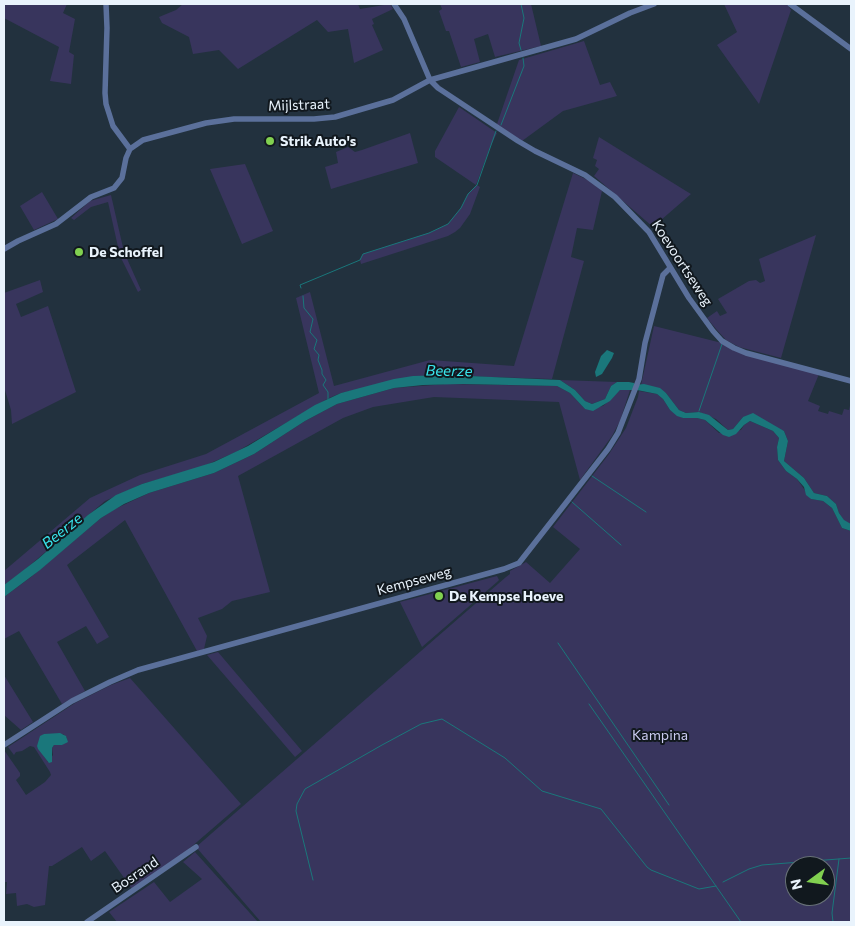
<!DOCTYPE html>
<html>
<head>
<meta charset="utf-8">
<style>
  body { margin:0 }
  #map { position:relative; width:855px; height:926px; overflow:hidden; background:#22313e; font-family:Commissioner,sans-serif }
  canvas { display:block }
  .frame { position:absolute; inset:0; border:5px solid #e9f3fc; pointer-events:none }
  .north { position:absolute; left:785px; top:856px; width:50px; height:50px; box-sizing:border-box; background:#11181e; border:1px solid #677077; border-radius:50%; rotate:256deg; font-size:14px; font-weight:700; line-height:20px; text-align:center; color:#e9f3fc }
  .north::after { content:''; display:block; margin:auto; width:18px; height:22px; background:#81d050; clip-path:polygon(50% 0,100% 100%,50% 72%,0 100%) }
</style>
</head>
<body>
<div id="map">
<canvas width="855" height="926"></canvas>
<div class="frame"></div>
<div class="north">N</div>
</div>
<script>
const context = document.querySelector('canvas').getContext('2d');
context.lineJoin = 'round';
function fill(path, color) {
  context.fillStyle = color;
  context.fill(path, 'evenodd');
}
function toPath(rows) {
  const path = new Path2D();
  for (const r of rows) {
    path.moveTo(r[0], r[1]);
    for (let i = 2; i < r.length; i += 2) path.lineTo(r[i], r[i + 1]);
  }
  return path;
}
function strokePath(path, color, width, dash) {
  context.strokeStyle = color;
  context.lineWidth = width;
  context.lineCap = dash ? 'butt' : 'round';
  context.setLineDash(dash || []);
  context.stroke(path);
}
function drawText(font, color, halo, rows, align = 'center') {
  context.font = font + ' Commissioner,sans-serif';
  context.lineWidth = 4;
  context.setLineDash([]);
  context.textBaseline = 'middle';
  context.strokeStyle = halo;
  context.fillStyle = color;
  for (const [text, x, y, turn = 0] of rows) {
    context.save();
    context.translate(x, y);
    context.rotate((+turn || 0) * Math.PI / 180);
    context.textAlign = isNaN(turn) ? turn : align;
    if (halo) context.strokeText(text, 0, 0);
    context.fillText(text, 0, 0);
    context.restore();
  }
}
const green = toPath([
  [4,4,67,4,63,13,75,19,69,52,74,55,71,84,50,81,59,47,4,18],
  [183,4,358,4,360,9,390,4,393,9,372,19,374,24,372,25,383,50,354,63,348,29,328,32,317,20,238,69,219,50,193,54,189,37,162,23,159,17,176,10],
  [440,4,531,4,541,46,495,57,488,34,474,39,480,62,461,67,449,31,446,31,439,11,442,9],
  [724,4,787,4,791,10,759,104,717,45,737,32],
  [584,41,600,85,610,82,617,96,563,111,522,141,497,124,519,60],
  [459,107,497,133,491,145,476,185,435,157,435,151],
  [410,133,418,163,331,189,325,167,338,163,336,152,348,147,355,152,362,150],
  [599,137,686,191,691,194,653,227,594,176,599,169,595,166,597,160,593,158],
  [245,164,273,231,242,244,210,169],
  [573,173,592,182,602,191,593,230,577,228,571,257,584,261,552,379,427,375,341,393,329,398,236,452,199,468,142,484,105,501,22,572,4,585,4,571,90,498,140,475,206,454,319,393,296,298,310,292,334,386,430,360,514,366],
  [477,185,480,187,470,214,460,228,455,232,448,236,361,264,360,260,363,254,429,233,448,224,461,208,468,194],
  [42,192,58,219,34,230,20,206],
  [111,195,124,252,141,290,138,292,120,256,108,202,91,207,74,220,71,218,90,201],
  [816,235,781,358,739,347,726,340,716,329,707,318,717,311,720,316,727,313,718,299,749,281,756,280,760,283,765,281,759,259],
  [40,280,43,292,16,304,21,317,48,306,76,392,12,424,11,410,4,387,4,293],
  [654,326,722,343,819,374,808,401,820,406,818,411,828,414,829,411,842,415,844,409,849,410,851,401,851,524,844,521,839,513,836,504,827,496,814,493,804,478,784,461,788,441,784,431,743,417,733,429,728,430,716,419,699,412,686,413,679,410,666,393,641,385],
  [560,380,617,382,611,386,605,399,592,404,585,401,575,390],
  [447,384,557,386,570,393,585,409,603,406,620,390,630,390,620,421,612,436,580,480,559,402,434,397,373,407,343,418,238,476,270,592,232,601,222,609,198,618,207,636,204,649,197,651,125,520,67,565,109,637,97,644,86,626,57,642,85,691,62,704,19,631,4,639,4,597,31,577,101,518,115,509,149,493,214,473,254,454,305,421,337,404,394,388],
  [639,391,657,394,663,399,670,410,683,418,697,418,705,420,719,433,741,430,744,425,750,421,773,431,779,438,777,447,778,460,786,471,797,479,811,499,823,501,832,508,842,528,851,531,851,922,261,922,196,847,506,577,510,574,510,571,526,562,550,583,580,549,553,527,609,454,626,428,638,397],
  [795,866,825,866,825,896,795,896],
  [497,576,499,580,497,582,422,647,400,602],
  [218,652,302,751,295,757,207,655],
  [4,675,33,722,21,730,4,715],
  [130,678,241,804,183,854,132,889,105,851,91,861,82,847,52,866,49,866,45,905,34,907,27,904,17,906,16,893,6,894,7,882,4,882,4,750,20,773,20,776,16,780,26,795,45,782,51,775,50,772,34,747,30,746,22,751,16,752,14,755,8,747,75,703,111,685],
  [44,734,63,734,67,738,62,745,54,745,52,748,53,755,48,762,37,746],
  [195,852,258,922,117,922,109,912,154,882,170,902,202,879,183,862]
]);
const water = toPath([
  [607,350,614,353,612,358,602,374,596,377,595,372,601,356],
  [447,375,560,380,575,390,585,401,592,404,605,399,611,386,617,382,629,382,634,383,635,385,644,384,660,388,666,393,679,410,686,413,699,412,709,415,728,430,733,429,743,417,753,413,784,431,788,441,784,461,804,478,814,493,827,496,836,504,839,513,844,520,851,524,851,531,842,528,832,508,823,501,811,499,806,495,804,487,797,479,786,471,778,460,777,447,779,438,773,431,750,421,744,425,736,434,729,437,723,435,705,420,697,418,683,418,677,416,670,410,663,399,657,394,637,390,620,390,610,401,593,411,585,409,570,393,557,386,463,384,423,385,394,388,337,404,305,421,254,454,214,473,149,493,124,504,101,518,40,570,4,597,4,585,38,559,88,515,116,495,142,484,214,462,248,446,315,405,341,393,394,379,413,376],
  [60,733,66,736,68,742,62,745,54,745,52,748,52,762,49,763,38,749,37,746,40,736,44,734]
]);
const stream = toPath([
  [521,50,519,43,524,18,521,4],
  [501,125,524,66,523,58],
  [301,288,300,285,360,260,363,254,429,233,448,224,461,208,468,194,477,185,496,131],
  [303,296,304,308,313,319,310,332,317,340,314,349,319,355,318,360,322,370,322,374,326,380,323,385,328,392,328,399],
  [699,411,722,344],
  [592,476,646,512],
  [572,502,621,545],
  [558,643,669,805],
  [589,704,741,922],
  [313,880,296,811,297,804,305,789,382,745,421,724,442,719,505,758,542,791,601,809,647,867,651,870,699,889,716,886],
  [723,882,749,869,762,865,851,858],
  [833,922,832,913,839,859]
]);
const minor = toPath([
  [106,4,107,28,105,93,106,104,113,126,130,149],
  [394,4,404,19,430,80,438,88,518,141,535,151,585,175,615,197,649,232,689,298,713,331,722,341,734,348,746,353,851,381],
  [790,4,851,49],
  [4,249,18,241,56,224,91,197,114,188,122,178,126,158,130,149,143,140,206,123,234,119,314,119,335,117,393,100,430,80,576,39,630,13,654,4],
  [4,745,72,701,110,682,138,670,504,569,519,563,608,449,618,433,639,379,645,343,663,275,670,268],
  [87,922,196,847]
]);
const markers = [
  [270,141,5,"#81d050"],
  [79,252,5,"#81d050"],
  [439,596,5,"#81d050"]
];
const streetNames = [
  ["Mijlstraat",299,105,-2],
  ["Koevoortseweg",682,263,57],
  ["Kempseweg",414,581,-15],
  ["Bosrand",135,875,-34]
];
const poiNames = [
  ["Strik Auto's",280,141],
  ["De Schoffel",89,252],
  ["De Kempse Hoeve",449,596]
];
const parkNames = [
  ["Kampina",660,735]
];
const waterNames = [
  ["Beerze",449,371,1],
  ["Beerze",62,531,-39]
];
fill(green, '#38355d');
fill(water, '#1a777b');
strokePath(stream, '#1a777b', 1);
strokePath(minor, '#5b709b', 5.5);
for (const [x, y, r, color] of markers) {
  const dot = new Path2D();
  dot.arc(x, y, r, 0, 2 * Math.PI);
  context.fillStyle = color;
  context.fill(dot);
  strokePath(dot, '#11181e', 2);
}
drawText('14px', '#e9f3fc', '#11181e', streetNames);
drawText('bold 14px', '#e9f3fc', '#11181e', poiNames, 'left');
drawText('14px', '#cbcbf1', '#11181e', parkNames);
drawText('italic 15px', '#39e4eb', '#11181e', waterNames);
</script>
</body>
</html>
